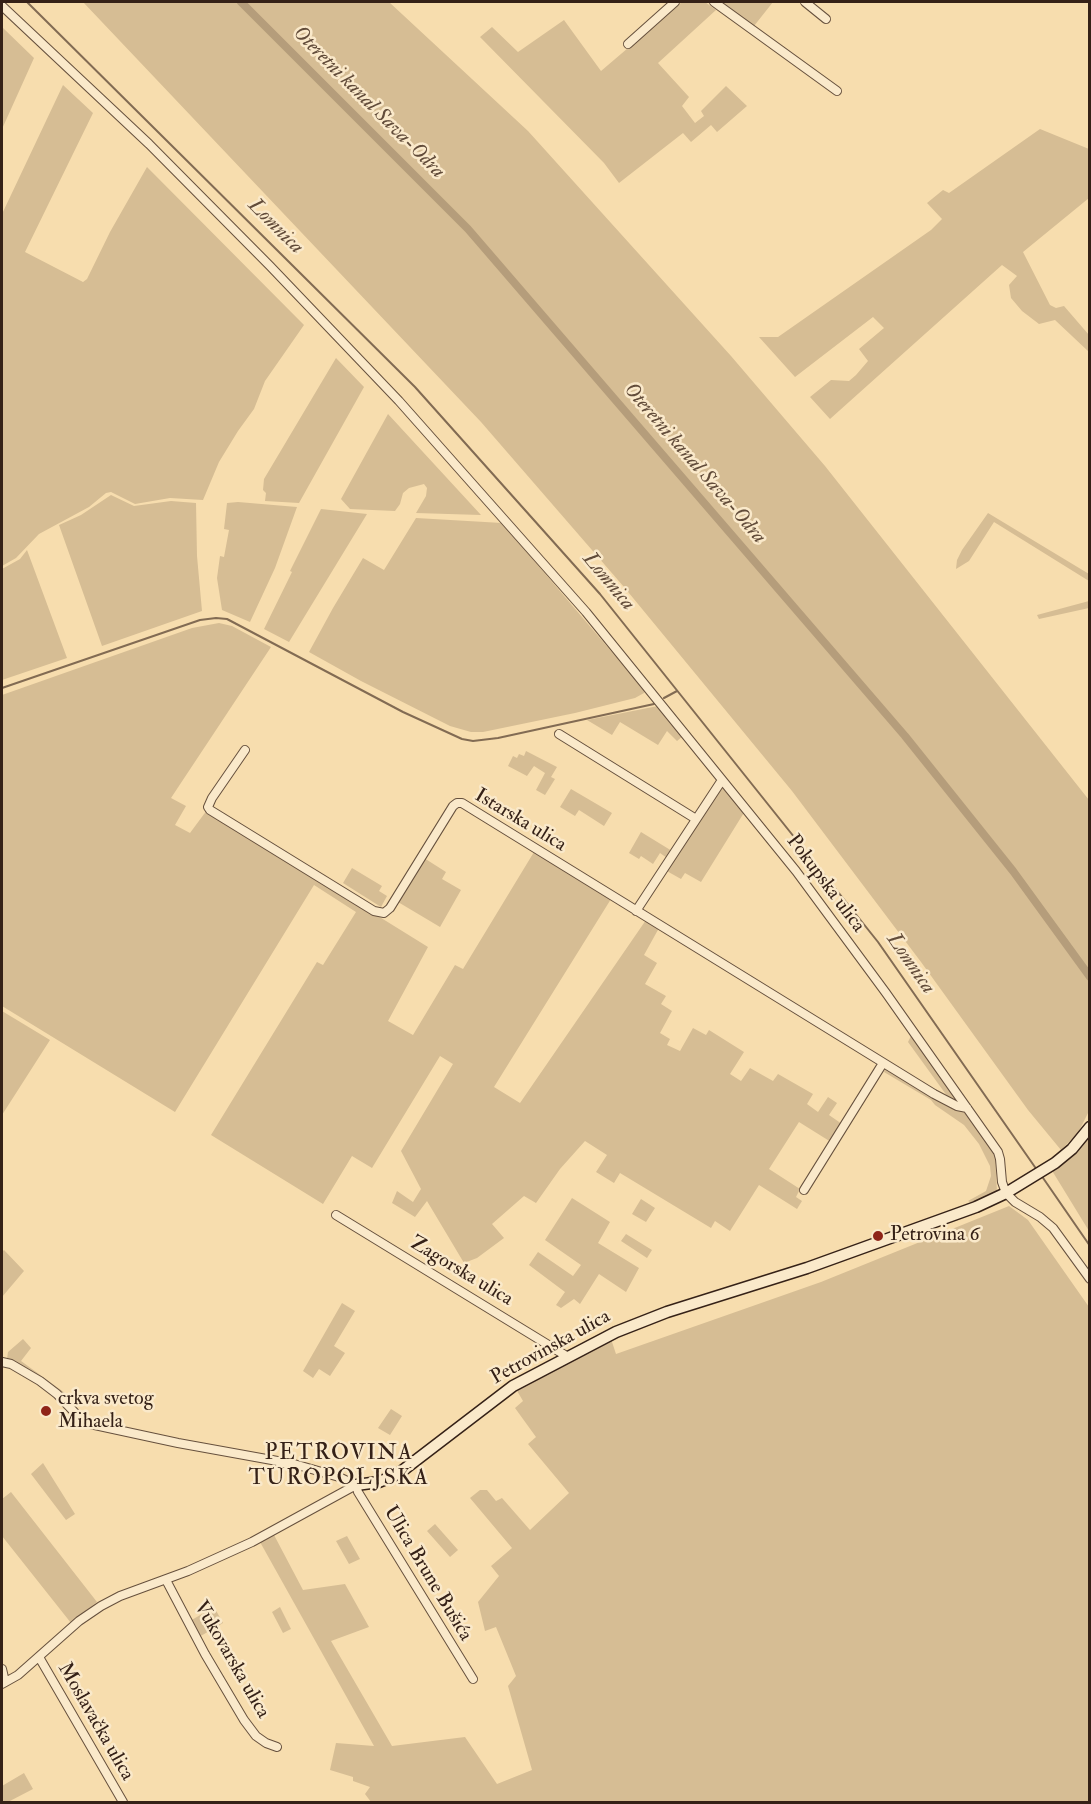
<!DOCTYPE html>
<html>
<head>
<meta charset="utf-8">
<style>
  body { margin:0 }
  #map { position:relative; width:1091px; height:1804px; overflow:hidden; background:#f7ddae; font-family:"IM FELL Double Pica",serif }
  canvas { display:block }
  .frame { position:absolute; inset:0; border:3px solid #352117; pointer-events:none }
</style>
</head>
<body>
<div id="map">
<canvas width="1091" height="1804"></canvas>
<div class="frame"></div>
</div>
<script>
const context = document.querySelector('canvas').getContext('2d');
context.lineJoin = 'round';
function fill(path, color) {
  context.fillStyle = color;
  context.fill(path, 'evenodd');
}
function toPath(rows) {
  const path = new Path2D();
  for (const r of rows) {
    path.moveTo(r[0], r[1]);
    for (let i = 2; i < r.length; i += 2) path.lineTo(r[i], r[i + 1]);
  }
  return path;
}
function strokePath(path, color, width, dash) {
  context.strokeStyle = color;
  context.lineWidth = width;
  context.lineCap = dash ? 'butt' : 'round';
  context.setLineDash(dash || []);
  context.stroke(path);
}
function drawText(font, color, halo, rows, align = 'center') {
  context.font = font + ' "IM FELL Double Pica",serif';
  context.lineWidth = 5;
  context.setLineDash([]);
  context.textBaseline = 'middle';
  context.strokeStyle = halo;
  context.fillStyle = color;
  for (const [text, x, y, turn = 0] of rows) {
    context.save();
    context.translate(x, y);
    context.rotate((+turn || 0) * Math.PI / 180);
    context.textAlign = isNaN(turn) ? turn : align;
    if (halo) context.strokeText(text, 0, 0);
    context.fillText(text, 0, 0);
    context.restore();
  }
}
const green = toPath([
  [83,2,389,2,528,131,731,356,825,466,1089,800,1089,1111,1078,1133,1061,1150,1028,1110,921,962,792,791,624,587,481,422],
  [682,2,705,2,716,10,658,63,689,97,682,106,695,123,704,116,701,111,726,86,747,106,717,132,711,125,691,142,683,133,619,183,604,163,480,37,492,27,518,52,564,20,601,71],
  [722,2,773,2,754,26],
  [2,27,34,58,2,129],
  [63,85,93,113,25,252,83,282,87,279,110,232,147,167,304,325,265,381,254,409,238,431,219,462,203,500,170,498,135,504,111,492,106,493,89,507,39,534,16,558,2,566,2,214],
  [1040,129,1089,149,1089,198,1023,252,1050,305,1056,308,1064,306,1089,335,1089,352,1055,320,1039,324,1022,311,1011,298,1009,285,1017,276,1002,265,830,419,810,397,831,380,849,381,856,375,868,361,859,349,884,328,873,317,795,377,759,337,778,337,931,230,942,219,927,203,943,190,949,193],
  [336,358,364,387,299,503,265,501,266,493,263,490,264,479],
  [388,414,481,515,416,513,426,496,427,488,424,484,409,488,403,493,400,504,395,511,350,509,341,499],
  [111,495,134,506,171,501,196,503,197,556,202,611,102,646,59,525,81,515],
  [238,502,297,507,275,568,250,622,222,610,217,578,220,556,224,557,229,530,224,529,227,503],
  [321,509,367,514,289,642,264,629,292,572,290,571],
  [988,513,1089,574,1089,581,994,522,969,561,956,569,957,560,962,550],
  [416,518,502,523,645,691,644,693,635,698,575,713,483,732,471,732,450,726,361,681,309,652,333,608,363,558,384,570],
  [27,550,67,658,2,680,2,569,20,559],
  [1089,601,1089,608,1039,619,1037,615],
  [219,623,232,626,271,647,171,798,186,806,175,825,190,833,207,810,428,947,388,1021,413,1035,455,965,463,969,534,852,611,899,494,1087,520,1103,646,920,659,928,644,955,657,963,645,984,666,996,661,1004,672,1011,660,1033,670,1039,667,1045,680,1051,693,1028,706,1035,709,1030,744,1052,730,1074,741,1081,750,1068,773,1081,778,1074,813,1094,807,1104,818,1112,828,1097,837,1103,829,1115,842,1124,831,1142,799,1122,769,1169,800,1189,796,1197,802,1201,797,1209,759,1185,730,1231,715,1221,711,1228,620,1173,614,1183,596,1172,607,1155,585,1141,560,1169,536,1203,524,1196,492,1224,504,1238,477,1258,464,1263,427,1201,415,1217,392,1203,397,1191,413,1202,421,1189,401,1151,453,1064,440,1056,372,1168,352,1156,323,1204,211,1135,317,962,323,965,356,912,314,885,175,1112,2,1006,2,695,192,628],
  [658,706,683,736,677,741,667,731,658,745,620,722,612,735,587,720],
  [526,751,557,767,551,777,555,779,545,795,536,790,545,773,534,766,527,776,508,766,513,756,517,758,519,754,524,756],
  [571,789,612,813,604,826,579,810,575,816,560,807],
  [723,789,745,811,701,882,685,873,681,879,665,870,718,790],
  [641,832,672,851,667,858,660,853,653,864,641,856,639,859,629,853],
  [424,858,446,872,442,879,461,890,440,927,398,902],
  [352,868,382,886,379,891,387,896,381,907,343,883],
  [2,1011,50,1040,2,1115],
  [912,1034,958,1099,957,1102,950,1100,908,1042],
  [886,1067,967,1114,995,1153,997,1192,973,1204,968,1201,986,1191,991,1176,990,1166,979,1144,964,1125,935,1105,931,1100,884,1072],
  [1089,1137,1089,1231,1051,1169,1072,1157],
  [572,1198,610,1222,598,1243,639,1268,626,1292,599,1274,580,1304,574,1299,561,1308,556,1305,565,1292,529,1265,538,1252,573,1276,581,1265,545,1240],
  [641,1199,655,1208,646,1222,632,1214],
  [1009,1206,1028,1220,1089,1307,1089,1802,371,1802,365,1794,370,1787,353,1781,353,1777,330,1770,336,1743,374,1746,260,1542,274,1535,303,1590,345,1584,369,1627,331,1641,392,1746,465,1737,497,1784,532,1770,508,1686,516,1676,496,1627,485,1631,478,1602,499,1576,491,1566,512,1548,470,1498,480,1490,487,1490,496,1501,502,1498,530,1530,569,1493,528,1444,536,1437,515,1408,523,1401,516,1389,611,1339,616,1354,821,1282],
  [626,1234,652,1250,647,1258,621,1241],
  [4,1250,24,1271,2,1297,2,1252],
  [342,1303,355,1311,334,1346,345,1353,330,1376,319,1369,313,1378,303,1371],
  [23,1339,31,1348,21,1361,72,1398,69,1402,22,1367,7,1359,8,1352],
  [391,1409,402,1416,390,1435,378,1428],
  [43,1463,75,1514,66,1520,31,1474],
  [11,1492,97,1602,71,1623,2,1536,2,1499],
  [435,1524,458,1550,450,1557,427,1531],
  [347,1536,360,1559,349,1564,336,1541],
  [214,1607,223,1623,199,1637,190,1621],
  [280,1607,291,1629,283,1633,272,1612],
  [24,1773,33,1789,8,1802,2,1802,2,1786]
]);
const stream = toPath([
  [27,2,415,387,600,594,878,942,1037,1170],
  [2,688,200,620,216,618,227,619,403,712,462,739,473,741,498,738,654,704],
  [664,698,677,691],
  [1041,1175,1090,1246]
]);
const canal = toPath([
  [241,2,468,229,905,736,1013,871,1090,977]
]);
const street = toPath([
  [714,2,837,91],
  [805,2,826,19],
  [2,6,149,144,270,266,399,401,586,612,796,871,886,993,998,1152,1000,1159,1002,1182,1006,1193,1015,1202,1040,1217,1053,1228,1090,1279],
  [628,44,675,2],
  [559,734,696,819],
  [245,750,212,798,208,807,210,810,374,911,384,913,390,908,453,806,457,803,462,803,934,1094,957,1106,967,1108],
  [636,911,722,780],
  [804,1190,883,1063],
  [336,1215,568,1357],
  [2,1362,11,1364,40,1381,57,1394,79,1417,90,1424,178,1443,294,1464,339,1477,356,1485],
  [356,1485,358,1492,473,1679],
  [166,1580,205,1654,244,1720,256,1736,266,1743,277,1747],
  [39,1657,123,1802],
  [2,1669,5,1682],
  [2,1684,18,1675,79,1621,101,1606,120,1596,188,1571,252,1542,356,1485]
]);
const secondary = toPath([
  [356,1485,379,1482,398,1474,513,1386,616,1332,667,1312,807,1268,976,1207,1006,1193,1055,1163,1072,1149,1090,1127]
]);
const markers = [
  [878,1236,6,"#8f2418"],
  [46,1411,6,"#8f2418"]
];
const streetNames = [
  ["Istarska ulica",520,821,31],
  ["Pokupska ulica",825,884,53],
  ["Zagorska ulica",461,1272,31],
  ["Petrovinska ulica",551,1348,-29],
  ["Ulica Brune Bušića",427,1574,59],
  ["Vukovarska ulica",231,1660,60],
  ["Moslavačka ulica",95,1722,60]
];
const poiNames = [
  ["Petrovina 6",890,1236],
  ["crkva svetog",58,1400],
  ["Mihaela",58,1423]
];
const waterNames = [
  ["Oteretni kanal Sava-Odra",368,103,45],
  ["Lomnica",275,227,45],
  ["Oteretni kanal Sava-Odra",694,464,49],
  ["Lomnica",608,582,50],
  ["Lomnica",910,964,55]
];
const quarterNames = [
  ["PETROVINA",339,1454],
  ["TUROPOLJSKA",339,1479]
];
fill(green, '#d6bd94');
strokePath(stream, '#826b53', 2);
strokePath(canal, '#b59d7b', 8);
strokePath(street, '#66503d', 10);
strokePath(secondary, '#352117', 13);
strokePath(street, '#fae9ca', 8);
strokePath(secondary, '#fae9ca', 10);
for (const [x, y, r, color] of markers) {
  const dot = new Path2D();
  dot.arc(x, y, r, 0, 2 * Math.PI);
  context.fillStyle = color;
  context.fill(dot);
  strokePath(dot, '#fae9ca', 2);
}
drawText('20px', '#352117', '#fae9ca', streetNames);
drawText('20px', '#352117', '#fae9ca', poiNames, 'left');
drawText('italic 21px', '#624c3a', '#fae9ca', waterNames);
context.letterSpacing = '1.5px';
drawText('22px', '#352117', '#fae9ca', quarterNames);
context.letterSpacing = '0px';
</script>
</body>
</html>
